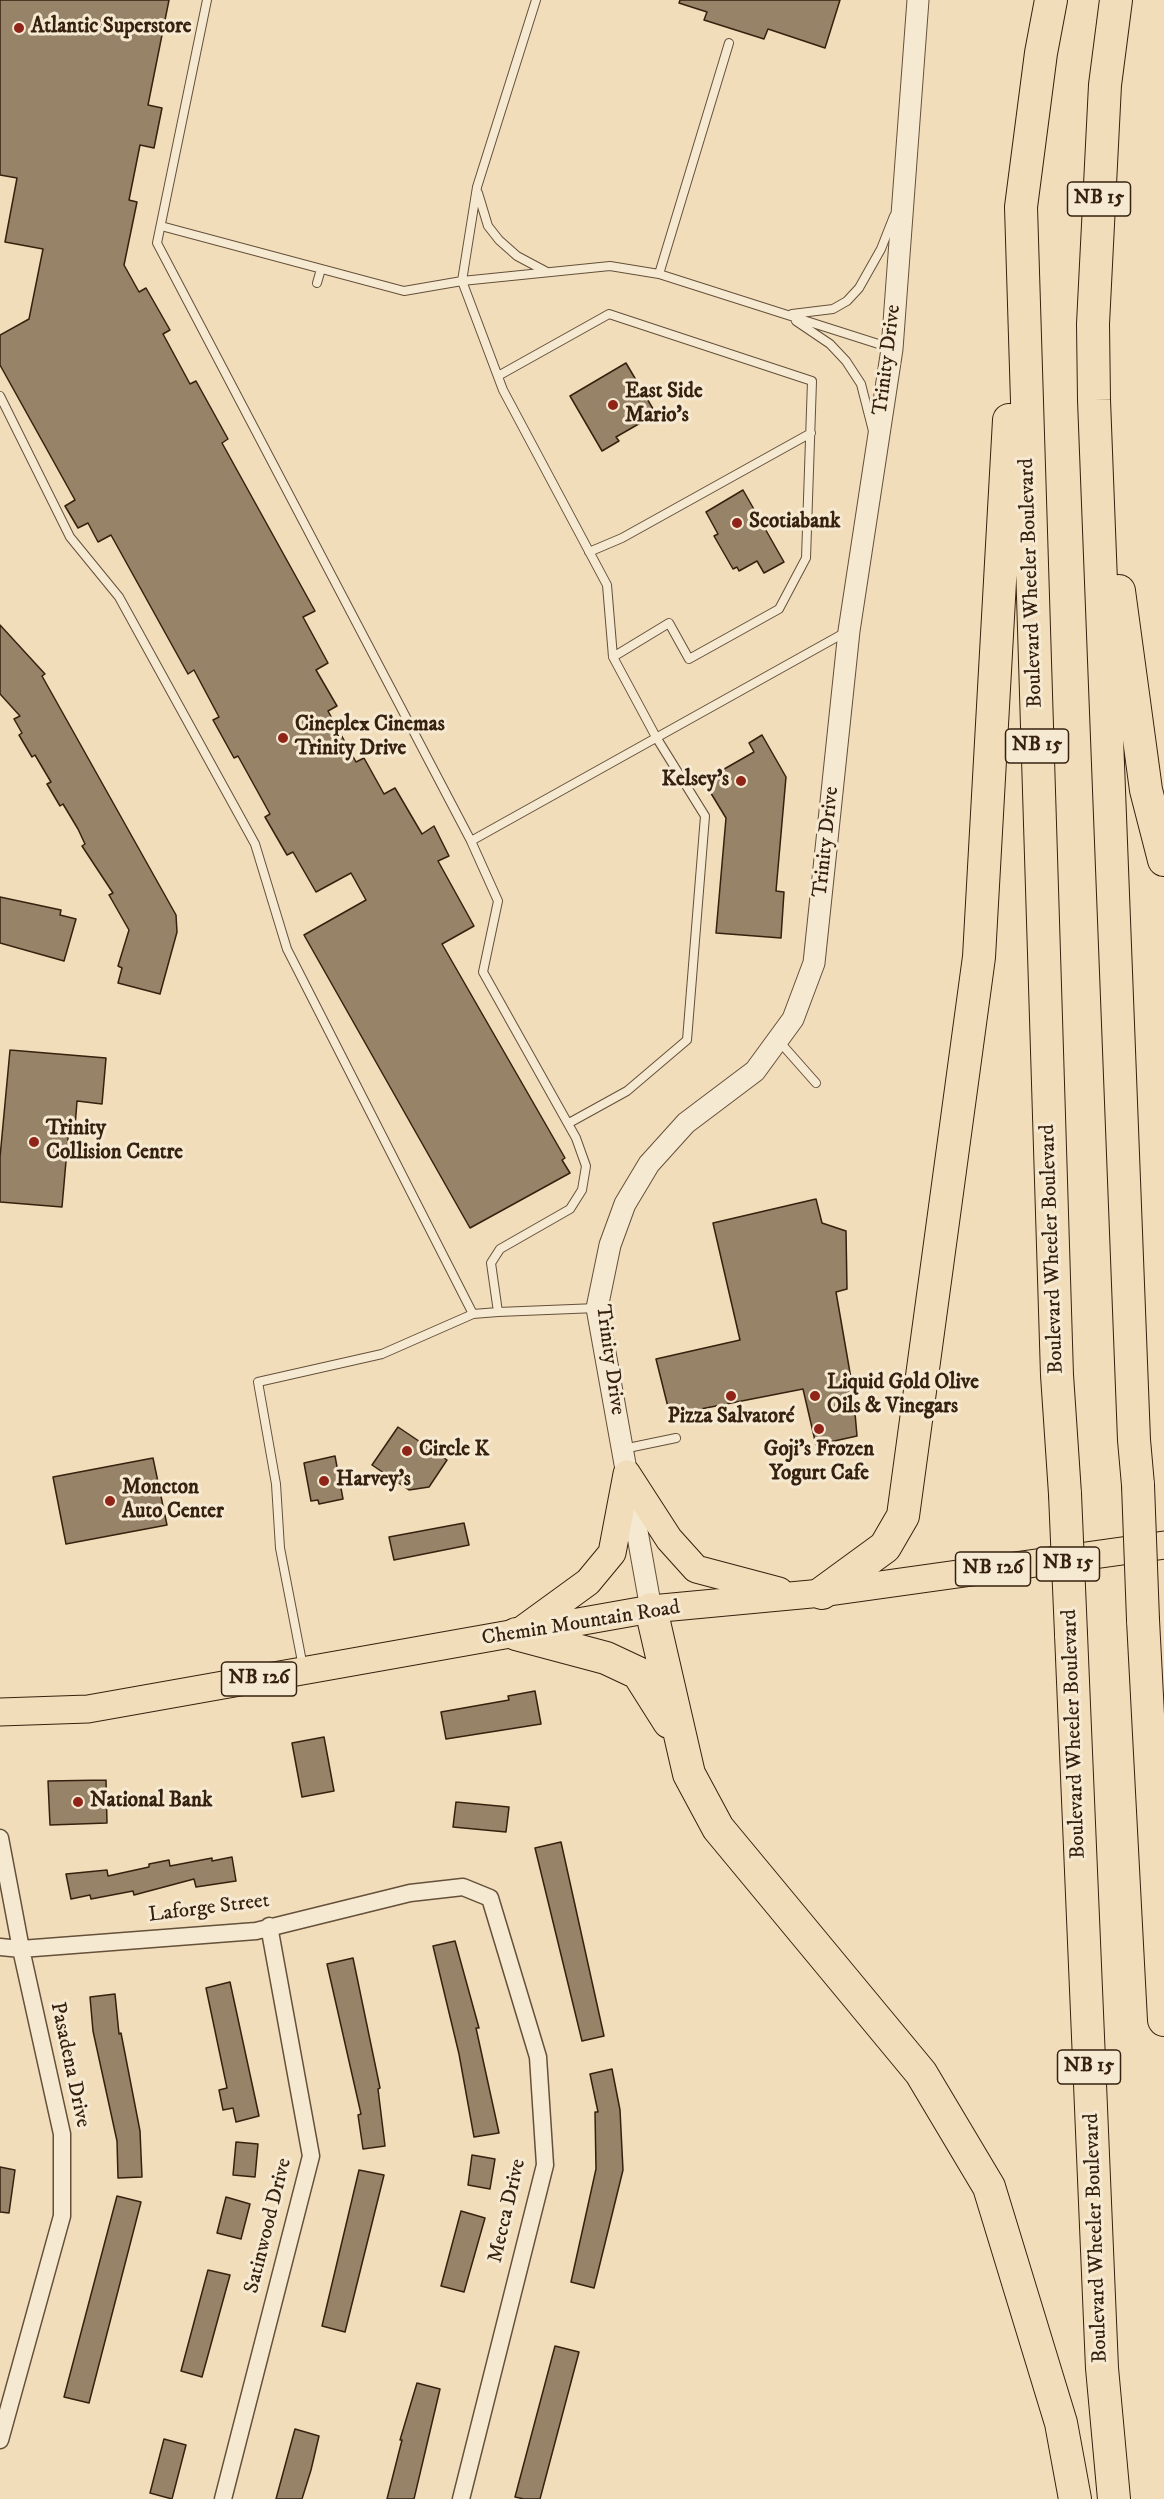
<!DOCTYPE html>
<html>
<head>
<meta charset="utf-8">
<style>
  body { margin:0 }
  canvas { display:block; background:#f1ddb9 }
</style>
</head>
<body>
<canvas width="1164" height="2499"></canvas>
<script>
const context = document.querySelector('canvas').getContext('2d');
context.lineJoin = 'round';
function fill(path, color) {
  context.fillStyle = color;
  context.fill(path, 'evenodd');
}
function toPath(rows) {
  const path = new Path2D();
  for (const r of rows) {
    path.moveTo(r[0], r[1]);
    for (let i = 2; i < r.length; i += 2) path.lineTo(r[i], r[i + 1]);
  }
  return path;
}
function strokePath(path, color, width, dash) {
  context.strokeStyle = color;
  context.lineWidth = width;
  context.lineCap = dash ? 'butt' : 'round';
  context.setLineDash(dash || []);
  context.stroke(path);
}
function drawText(font, color, halo, rows, align = 'center') {
  context.font = font + ' "IM FELL DW Pica",serif';
  context.lineWidth = 6;
  context.setLineDash([]);
  context.textBaseline = 'middle';
  context.strokeStyle = halo;
  context.fillStyle = color;
  for (const [text, x, y, turn = 0] of rows) {
    context.save();
    context.translate(x, y);
    context.rotate((+turn || 0) * Math.PI / 180);
    context.textAlign = isNaN(turn) ? turn : align;
    if (halo) context.strokeText(text, 0, 0);
    context.fillText(text, 0, 0);
    context.restore();
  }
}
const building = toPath([
  [0,0,169,0,148,105,162,108,154,148,140,145,129,200,137,202,124,265,139,292,146,288,170,330,163,334,190,384,196,381,228,439,222,443,315,611,303,617,328,663,316,670,337,706,328,711,356,762,364,758,384,794,395,788,422,834,434,826,449,856,438,861,474,926,442,944,565,1158,562,1160,570,1173,470,1228,304,935,366,900,351,873,316,892,293,852,287,855,265,817,270,814,238,756,234,758,213,720,219,717,194,670,188,674,111,535,98,542,88,523,78,528,65,506,75,500,0,365,0,335,29,319,43,249,5,242,17,178,0,175,0,0],
  [680,0,840,0,825,48,768,29,764,39,704,20,707,12,679,3,680,0],
  [626,363,656,414,616,437,619,441,602,451,570,396,626,363],
  [743,490,784,562,764,573,757,561,739,571,737,567,733,569,714,536,718,534,706,512,743,490],
  [0,625,45,674,42,676,176,915,177,932,160,994,118,983,122,968,118,966,129,930,109,895,113,893,82,846,85,844,78,829,63,804,60,806,47,784,51,782,35,755,32,757,19,735,22,733,14,719,20,716,0,694,0,625],
  [762,735,786,777,776,891,784,892,781,938,716,933,726,818,709,790,712,776,754,752,749,743,762,735],
  [0,897,61,910,60,915,76,919,64,961,0,943,0,897],
  [10,1050,106,1058,102,1104,77,1101,75,1127,69,1127,62,1207,0,1202,0,1157,10,1050],
  [816,1199,822,1223,846,1231,847,1289,836,1292,853,1390,857,1436,816,1445,803,1389,670,1415,656,1359,740,1340,713,1223,816,1199],
  [398,1427,447,1460,429,1487,409,1490,372,1465,398,1427],
  [335,1456,343,1499,319,1504,318,1500,311,1501,304,1463,335,1456],
  [153,1458,167,1525,66,1544,53,1477,153,1458],
  [464,1523,469,1545,394,1560,389,1537,464,1523],
  [535,1691,541,1724,446,1739,441,1712,509,1700,508,1696,535,1691],
  [324,1737,334,1791,302,1797,292,1743,324,1737],
  [106,1780,107,1823,50,1825,48,1781,106,1780],
  [456,1802,509,1807,506,1832,453,1827,456,1802],
  [561,1842,604,2036,582,2041,535,1848,561,1842],
  [232,1857,236,1881,196,1887,194,1879,134,1895,133,1891,91,1899,90,1895,71,1899,66,1874,107,1870,108,1876,149,1867,149,1864,169,1860,170,1866,212,1858,212,1861,232,1857],
  [455,1941,479,2028,476,2028,499,2133,474,2137,459,2054,433,1946,455,1941],
  [353,1958,380,2088,378,2089,385,2146,363,2149,358,2115,361,2114,327,1964,353,1958],
  [230,1982,259,2116,236,2122,233,2108,223,2110,219,2090,227,2088,206,1988,230,1982],
  [115,1994,119,2034,121,2033,140,2131,142,2177,118,2178,117,2141,93,2031,90,1997,115,1994],
  [612,2069,620,2110,623,2170,594,2288,571,2282,596,2169,595,2112,598,2112,590,2074,612,2069],
  [236,2142,258,2144,255,2177,233,2175,236,2142],
  [472,2155,495,2159,490,2189,468,2185,472,2155],
  [0,2167,15,2170,9,2213,0,2212,0,2167],
  [359,2170,384,2175,345,2332,322,2326,359,2170],
  [117,2196,141,2202,89,2403,64,2397,117,2196],
  [226,2197,250,2204,241,2239,217,2233,226,2197],
  [461,2211,485,2218,464,2292,441,2286,461,2211],
  [208,2270,230,2275,202,2377,181,2371,208,2270],
  [555,2346,579,2352,540,2499,524,2499,515,2497,555,2346],
  [417,2383,440,2389,414,2499,387,2499,402,2440,400,2440,417,2383],
  [295,2429,319,2436,311,2470,302,2499,276,2499,295,2429],
  [164,2439,186,2445,172,2499,150,2493,164,2439]
]);
const service = toPath([
  [207,0,157,243,471,841,498,901,483,972,576,1138,586,1166,582,1190,570,1209,500,1249,491,1263,498,1312,597,1308],
  [536,0,477,187,462,281,503,390,607,585,613,657,656,737,705,816,687,1040,627,1091,569,1123],
  [478,193,488,226,499,240,517,256,547,272],
  [161,226,404,291,462,281,610,266,659,274,891,348],
  [659,274,729,43],
  [317,283,321,269],
  [792,314,833,309,847,301,859,288,881,249,894,216],
  [796,321,830,344,846,361,861,384,873,431],
  [498,376,609,314,812,381,806,558,779,609,689,659,669,623,613,657],
  [0,396,70,537,119,597,255,844,287,949,473,1314,382,1354,258,1382,276,1484,280,1548,303,1667],
  [589,552,622,538,811,433],
  [471,841,846,632],
  [778,1040,816,1083],
  [473,1314,498,1312],
  [623,1449,676,1438]
]);
const minor = toPath([
  [0,1838,21,1949,62,2134,62,2216,0,2440],
  [0,1947,21,1949,256,1931,410,1893,463,1887,490,1898,538,2057,545,2165,461,2499],
  [223,2499,311,2156,269,1926]
]);
const tertiary = toPath([
  [651,1609,597,1308,610,1245,625,1204,649,1164,686,1123,755,1071,793,1019,814,963,849,631,892,349,918,0]
]);
const primary = toPath([
  [627,1474,669,1539,696,1569,779,1591],
  [522,1630,588,1582,612,1553,627,1474],
  [0,1712,88,1709,651,1609,822,1593,1164,1545]
]);
const motorway = toPath([
  [1051,0,1041,53,1021,207,1057,1375,1065,1494],
  [1116,0,1105,85,1093,324,1094,400,1134,1440,1138,1485],
  [1119,591,1146,790,1164,860],
  [822,1593,885,1547,903,1516,979,957,1009,420],
  [651,1609,689,1774,718,1828,921,2073,989,2187,1061,2423,1075,2499],
  [1143,1620,1164,2020],
  [516,1634,606,1658,638,1673,669,1722],
  [1071,1634,1102,2368,1114,2499]
]);
const motorwayBridge = toPath([
  [1138,1485,1143,1620],
  [1065,1494,1071,1634]
]);
const markers = [
  [19,28,6,"#8f2418"],
  [613,405,6,"#8f2418"],
  [737,523,6,"#8f2418"],
  [283,738,6,"#8f2418"],
  [741,781,6,"#8f2418"],
  [34,1142,6,"#8f2418"],
  [731,1396,6,"#8f2418"],
  [815,1396,6,"#8f2418"],
  [819,1429,6,"#8f2418"],
  [407,1451,6,"#8f2418"],
  [324,1481,6,"#8f2418"],
  [110,1501,6,"#8f2418"],
  [78,1802,6,"#8f2418"]
];
const shields = [
  [1099,199,63],
  [1037,746,63],
  [1068,1564,63],
  [993,1569,75],
  [259,1679,75],
  [1089,2067,63]
];
const shieldNames = [
  ["NB 15",1099,199],
  ["NB 15",1037,746],
  ["NB 15",1068,1564],
  ["NB 126",993,1569],
  ["NB 126",259,1679],
  ["NB 15",1089,2067]
];
const poiNames = [
  ["Atlantic Superstore",31,28],
  ["East Side",625,393],
  ["Mario's",625,417],
  ["Scotiabank",749,523],
  ["Cineplex Cinemas",295,726],
  ["Trinity Drive",295,750],
  ["Kelsey's",729,781,"right"],
  ["Trinity",46,1130],
  ["Collision Centre",46,1154],
  ["Liquid Gold Olive",827,1384],
  ["Oils & Vinegars",827,1408],
  ["Pizza Salvatoré",731,1418,"center"],
  ["Circle K",419,1451],
  ["Goji's Frozen",819,1451,"center"],
  ["Yogurt Cafe",819,1475,"center"],
  ["Harvey's",336,1481],
  ["Moncton",122,1489],
  ["Auto Center",122,1513],
  ["National Bank",90,1802]
];
const streetNames = [
  ["Trinity Drive",888,360,-83],
  ["Boulevard Wheeler Boulevard",1032,583,-92],
  ["Trinity Drive",827,842,-84],
  ["Boulevard Wheeler Boulevard",1053,1249,-92],
  ["Trinity Drive",609,1360,82],
  ["Chemin Mountain Road",581,1624,-9],
  ["Boulevard Wheeler Boulevard",1075,1734,-92],
  ["Laforge Street",209,1909,-7],
  ["Pasadena Drive",69,2065,78],
  ["Mecca Drive",508,2211,-77],
  ["Satinwood Drive",269,2226,-76],
  ["Boulevard Wheeler Boulevard",1097,2238,-92]
];
fill(building, '#978367');
strokePath(building, '#36210f', 1.5);
strokePath(service, '#65503a', 10);
strokePath(minor, '#65503a', 19);
strokePath(tertiary, '#65503a', 23);
strokePath(primary, '#36210f', 29);
strokePath(motorway, '#36210f', 34);
strokePath(service, '#f6e9d2', 8);
strokePath(minor, '#f6e9d2', 16);
strokePath(tertiary, '#f6e9d2', 21);
strokePath(primary, '#f1ddb9', 27);
strokePath(motorway, '#f1ddb9', 32);
strokePath(motorwayBridge, '#36210f', 34, []);
strokePath(motorwayBridge, '#f1ddb9', 32);
for (const [x, y, r, color] of markers) {
  const dot = new Path2D();
  dot.arc(x, y, r, 0, 2 * Math.PI);
  context.fillStyle = color;
  context.fill(dot);
  strokePath(dot, '#f6e9d2', 2);
}
for (const [x, y, w] of shields) {
  const box = new Path2D();
  box.roundRect(x - w / 2, y - 17, w, 34, 4.5);
  context.fillStyle = '#f6e9d2';
  context.fill(box);
  strokePath(box, '#36210f', 1.5);
}
drawText('bold 20px', '#36210f', null, shieldNames);
drawText('bold 21px', '#36210f', '#f6e9d2', poiNames, 'left');
drawText('21px', '#36210f', '#f6e9d2', streetNames);
</script>
</body>
</html>
